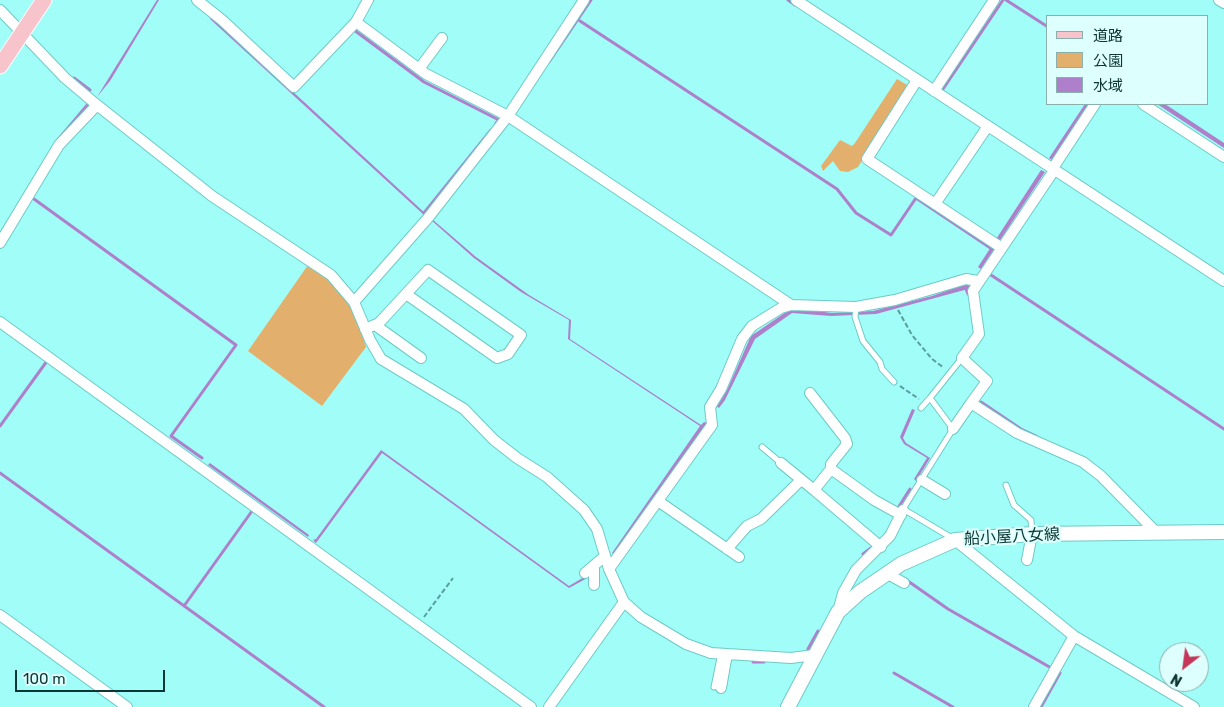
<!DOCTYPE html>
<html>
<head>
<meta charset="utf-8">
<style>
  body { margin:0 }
  #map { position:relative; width:1224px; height:707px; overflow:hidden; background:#a1fdf8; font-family:Rubik,"Noto Sans JP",sans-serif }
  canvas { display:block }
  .legend { position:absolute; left:1046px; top:15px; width:162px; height:90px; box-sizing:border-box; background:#ddfffd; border:1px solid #8aafad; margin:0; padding:6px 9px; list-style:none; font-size:15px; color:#0d3635 }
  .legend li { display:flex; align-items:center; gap:10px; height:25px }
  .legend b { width:25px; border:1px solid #8aafad }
  .north { position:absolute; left:1159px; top:642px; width:50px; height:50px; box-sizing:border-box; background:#ddfffd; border:1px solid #8aafad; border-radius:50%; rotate:210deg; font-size:14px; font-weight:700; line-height:20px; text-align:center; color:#0d3635 }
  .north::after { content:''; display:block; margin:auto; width:18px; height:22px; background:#c63658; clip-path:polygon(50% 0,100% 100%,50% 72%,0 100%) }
  .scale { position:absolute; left:15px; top:670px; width:150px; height:22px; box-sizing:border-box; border:2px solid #0d3635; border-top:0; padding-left:6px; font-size:15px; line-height:18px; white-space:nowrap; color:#0d3635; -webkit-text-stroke:4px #ddfffd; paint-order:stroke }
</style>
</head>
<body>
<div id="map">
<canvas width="1224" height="707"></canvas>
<ul class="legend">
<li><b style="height:6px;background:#f6c4ca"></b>道路</li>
<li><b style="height:14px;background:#e3af6d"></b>公園</li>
<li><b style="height:14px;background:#ae7fca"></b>水域</li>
</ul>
<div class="north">N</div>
<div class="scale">100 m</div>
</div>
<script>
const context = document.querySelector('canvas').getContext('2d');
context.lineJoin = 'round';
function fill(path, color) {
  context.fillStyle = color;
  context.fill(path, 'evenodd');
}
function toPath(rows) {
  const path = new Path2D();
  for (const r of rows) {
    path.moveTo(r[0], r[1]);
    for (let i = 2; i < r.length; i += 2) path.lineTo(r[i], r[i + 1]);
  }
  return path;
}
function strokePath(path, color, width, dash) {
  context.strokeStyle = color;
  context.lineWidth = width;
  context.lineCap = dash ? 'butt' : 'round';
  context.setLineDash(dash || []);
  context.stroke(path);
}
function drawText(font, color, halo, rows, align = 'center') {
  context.font = font + ' Rubik,"Noto Sans JP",sans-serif';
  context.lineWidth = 4.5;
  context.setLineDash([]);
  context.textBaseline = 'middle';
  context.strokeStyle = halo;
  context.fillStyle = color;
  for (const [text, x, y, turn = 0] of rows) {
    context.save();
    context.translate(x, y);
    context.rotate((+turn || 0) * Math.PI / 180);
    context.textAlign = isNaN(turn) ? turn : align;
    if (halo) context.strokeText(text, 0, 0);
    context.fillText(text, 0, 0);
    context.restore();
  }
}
const green = toPath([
  [897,79,909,86,858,167,848,172,840,171,833,161,823,171,821,166,840,140,852,146,855,143],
  [308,265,326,275,354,309,366,347,322,406,248,351]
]);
const water = toPath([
  [157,0,159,0,110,81,97,97],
  [211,17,216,21,426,214,424,215,210,19],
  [1085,104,1090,104,1053,161,1049,158],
  [1157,104,1165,104,1224,143,1224,148],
  [1041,170,1045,172,981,269,978,267],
  [432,219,476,257,529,295,571,320,570,339,701,425,704,422,707,423,615,555,612,553,700,426,568,339,569,320,521,292,474,258,431,220],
  [966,284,970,286,968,289,876,314,831,316,792,313,755,339,725,400,719,408,716,406,727,390,751,336,789,310,801,309,832,313,873,311,932,296],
  [912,409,915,410,903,438,906,443,930,458,916,481,914,479,927,458,904,444,900,437],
  [381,450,569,586,589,574,591,576,569,588,382,453,316,543,313,540,316,539],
  [210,463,309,535,308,537,208,465]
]);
const stream = toPath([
  [788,0,795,5],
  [1006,0,1048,27],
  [580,21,837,189,856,213,891,235,916,198,992,249],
  [354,30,424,82,499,120,496,123],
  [549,62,591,0],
  [74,78,90,90],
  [943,89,1003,0],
  [57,141,89,103],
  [34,199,236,345,171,436,202,458],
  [424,213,491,130],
  [991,275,1224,429],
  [965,286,968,294],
  [981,402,1021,429,1036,436],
  [0,426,47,361],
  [0,473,324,707],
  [898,508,910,489],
  [863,554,871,548],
  [905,579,948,609,1060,673,1041,707],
  [184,606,252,511],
  [808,649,818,631],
  [753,662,764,662],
  [894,673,953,707]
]);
const path = toPath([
  [898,310,912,335,932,359,944,368],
  [900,386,919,399],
  [424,617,453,578]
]);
const lane = toPath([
  [856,307,855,317,863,341,880,362,882,369,894,382],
  [921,408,930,398],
  [762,447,781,463],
  [1006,485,1014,505,1031,520,1032,534],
  [952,538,903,509,953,429,930,398,962,358],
  [714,687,721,653]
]);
const street = toPath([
  [197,0,222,20,294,87,356,22,426,74,508,116,791,305],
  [796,0,1224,281],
  [1219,0,1224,3],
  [0,10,65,78,97,105,212,196,331,275,354,302,370,340,381,359,464,409,494,440,517,458,547,477,584,510,597,529,609,569,624,602,641,617,686,644,711,653,791,658,814,655],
  [356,22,368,0],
  [419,69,442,38],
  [917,80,867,159,1002,248],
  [934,91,994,0],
  [1143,104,1224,157],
  [1053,168,1095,104],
  [1055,169,973,291,979,334,962,358,987,381,971,403,1017,433,1083,462,1101,476,1157,533],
  [935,204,988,126],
  [0,243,59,145,97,105],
  [354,302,428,218,508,116,584,0],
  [0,322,531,707],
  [375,325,421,358],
  [365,329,379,323,428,270,521,335,508,354,497,358,406,294],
  [810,393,845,438,847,444,831,464,831,469,874,500,901,515],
  [953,429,971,403],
  [781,463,814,490,831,469],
  [922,480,945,494],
  [814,490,881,547],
  [658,501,739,557],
  [955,540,1074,636,1194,707],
  [727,549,747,526,761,519,801,480],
  [1027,560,1032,534],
  [594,566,594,585],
  [609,569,712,425,710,407,721,389,742,339,752,326,781,308,791,305,856,307,895,300,966,279,978,281],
  [585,573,605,556],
  [886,573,904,583],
  [838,612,843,593,856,570,890,536,903,510],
  [0,615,127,707],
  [721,688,727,654],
  [549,707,624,602],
  [1034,707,1074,636]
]);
const secondary = toPath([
  [788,707,838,612,860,592,901,564,955,540,1032,534,1224,532]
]);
const primary = toPath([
  [0,66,44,0]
]);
const streetNames = [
  ["船小屋八女線",1012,537,-3]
];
fill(green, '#e3af6d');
fill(water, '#ae7fca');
strokePath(stream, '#ae7fca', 3);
strokePath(lane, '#6ecac6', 7);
strokePath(street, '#6ecac6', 12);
strokePath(secondary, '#6ecac6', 16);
strokePath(primary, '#fff', 17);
strokePath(path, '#5a9d9a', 2, [5, 2.5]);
strokePath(lane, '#fff', 5);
strokePath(street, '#fff', 10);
strokePath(secondary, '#fff', 14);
strokePath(primary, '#f6c4ca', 15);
drawText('16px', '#0d3635', '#ddfffd', streetNames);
</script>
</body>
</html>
